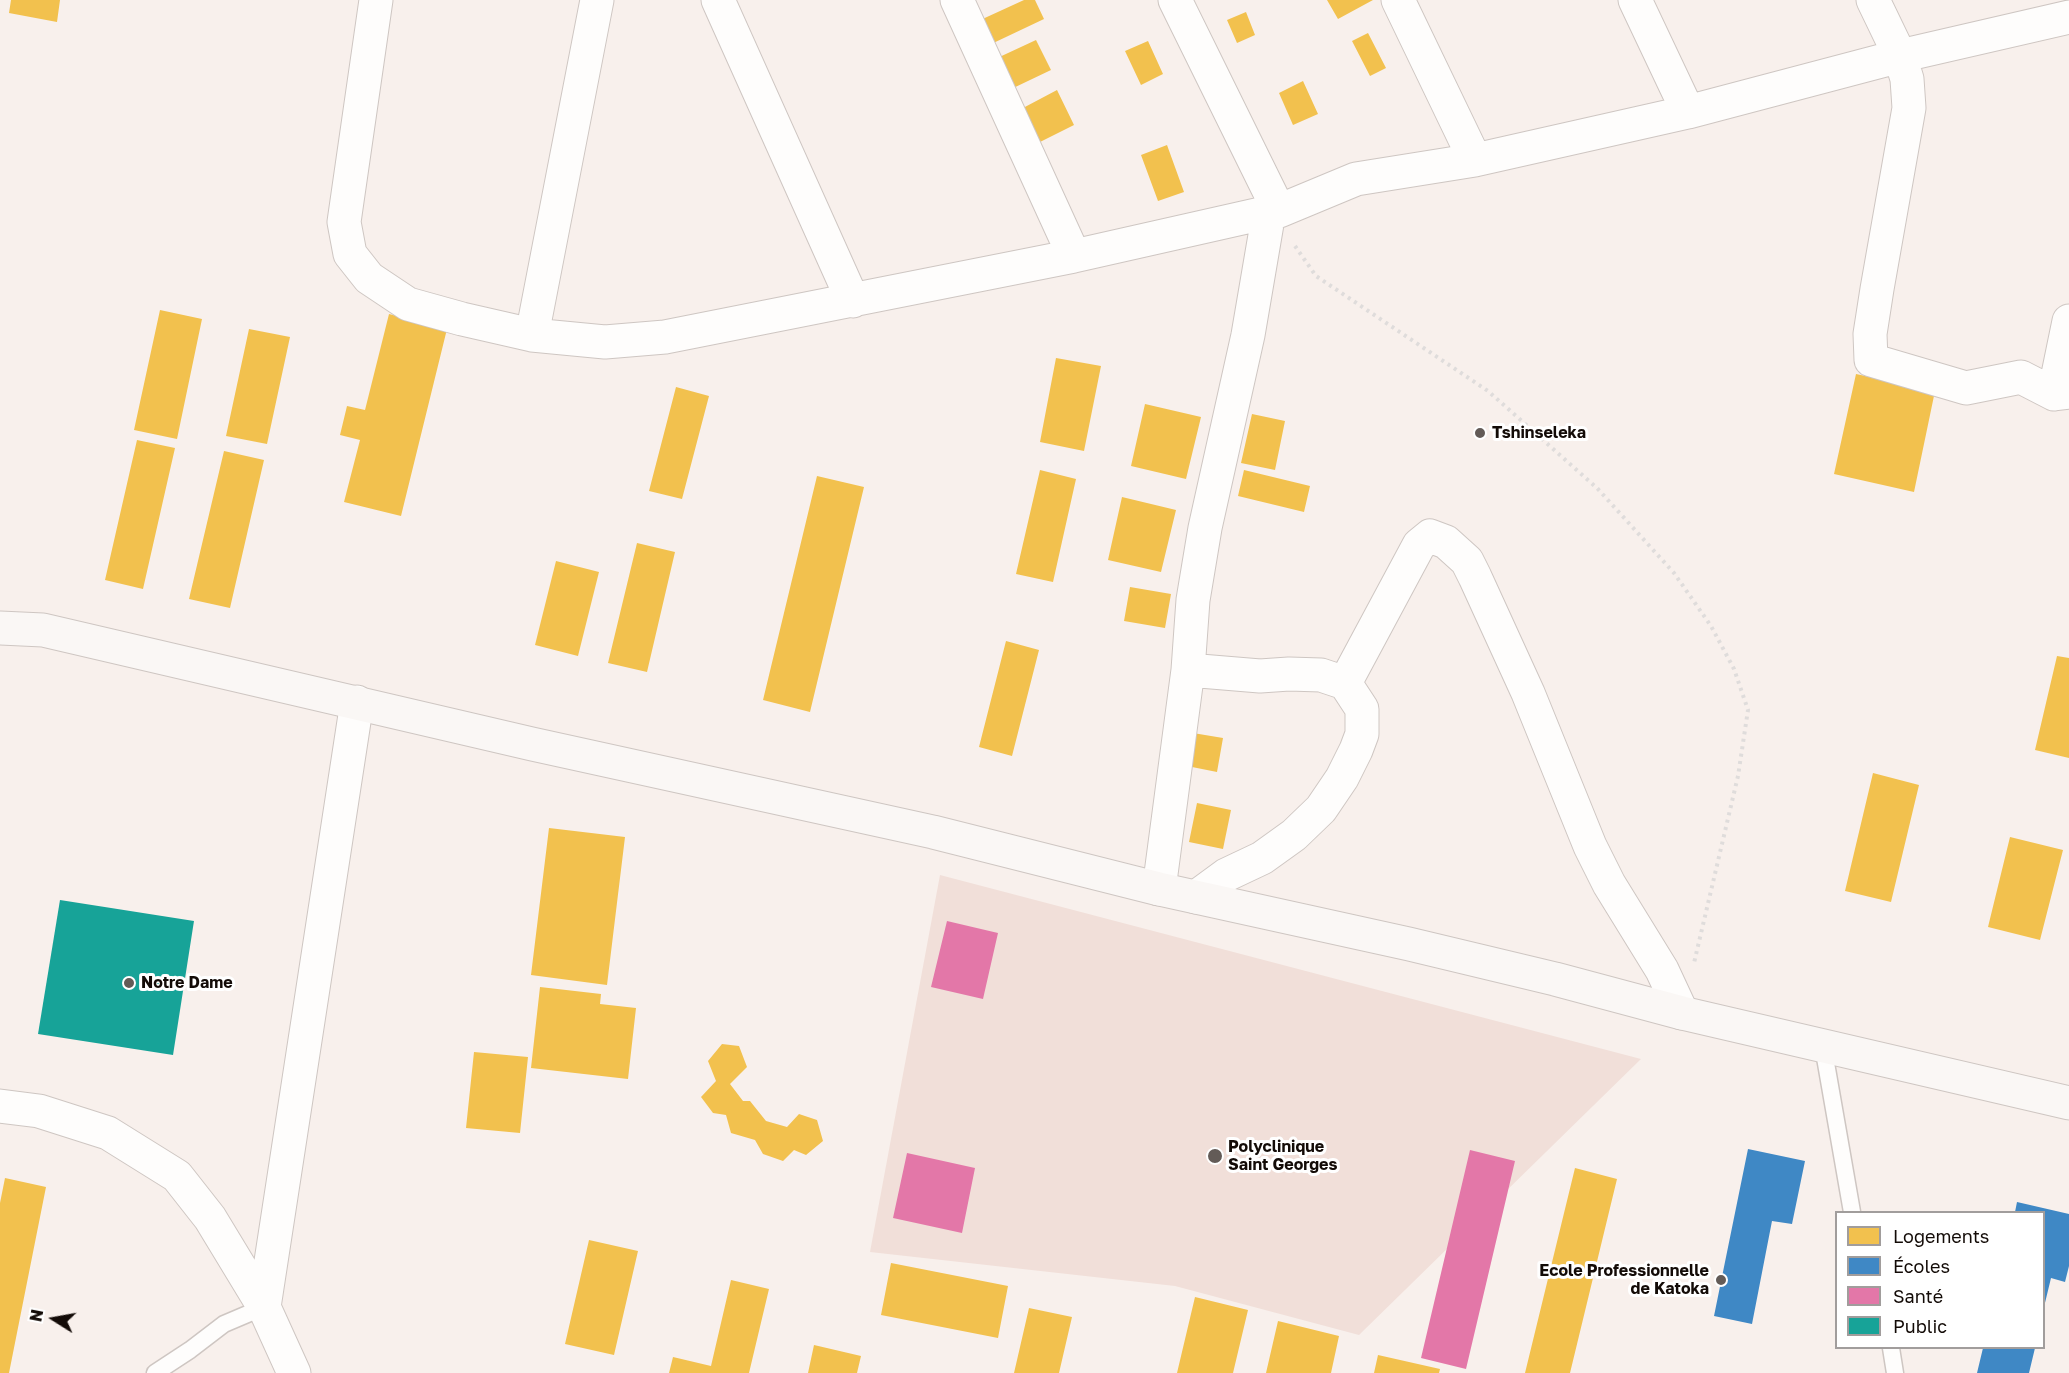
<!DOCTYPE html>
<html>
<head>
<meta charset="utf-8">
<style>
  body { margin:0 }
  #map { position:relative; width:2069px; height:1373px; overflow:hidden; background:#f8f0ec; font-family:"Golos Text",sans-serif }
  canvas { display:block }
  .legend { position:absolute; left:1835px; top:1211px; width:210px; height:138px; box-sizing:border-box; background:#fff; border:2px solid #a19d9c; margin:0; padding:8px 10px; list-style:none; font-size:18px; color:#130b07 }
  .legend li { display:flex; align-items:center; gap:12px; height:30px }
  .legend b { width:30px; border:2px solid #a19d9c }
  .north { position:absolute; left:24px; top:1289px; width:60px; height:60px; -webkit-text-stroke:4px #fff; paint-order:stroke; rotate:281deg; font-size:16px; font-weight:700; line-height:24px; text-align:center; color:#130b07 }
  .north::after { content:''; display:block; margin:auto; width:21px; height:27px; background:#130b07; clip-path:polygon(50% 0,100% 100%,50% 72%,0 100%) }
</style>
</head>
<body>
<div id="map">
<canvas width="2069" height="1373"></canvas>
<ul class="legend">
<li><b style="height:16px;background:#f2c14e"></b>Logements</li>
<li><b style="height:16px;background:#3f88c5"></b>Écoles</li>
<li><b style="height:16px;background:#e377a8"></b>Santé</li>
<li><b style="height:16px;background:#17a398"></b>Public</li>
</ul>
<div class="north">N</div>
</div>
<script>
const context = document.querySelector('canvas').getContext('2d');
context.lineJoin = 'round';
function fill(path, color) {
  context.fillStyle = color;
  context.fill(path, 'evenodd');
}
function toPath(rows) {
  const path = new Path2D();
  for (const r of rows) {
    path.moveTo(r[0], r[1]);
    for (let i = 2; i < r.length; i += 2) path.lineTo(r[i], r[i + 1]);
  }
  return path;
}
function strokePath(path, color, width, dash) {
  context.strokeStyle = color;
  context.lineWidth = width;
  context.lineCap = dash ? 'butt' : 'round';
  context.setLineDash(dash || []);
  context.stroke(path);
}
function drawText(font, color, halo, rows, align = 'center') {
  context.font = font + ' "Golos Text",sans-serif';
  context.lineWidth = 6;
  context.setLineDash([]);
  context.textBaseline = 'middle';
  context.strokeStyle = halo;
  context.fillStyle = color;
  for (const [text, x, y, turn = 0] of rows) {
    context.save();
    context.translate(x, y);
    context.rotate((+turn || 0) * Math.PI / 180);
    context.textAlign = isNaN(turn) ? turn : align;
    if (halo) context.strokeText(text, 0, 0);
    context.fillText(text, 0, 0);
    context.restore();
  }
}
const medical = toPath([
  [940,875,1641,1059,1359,1335,1175,1286,870,1252]
]);
const homes = toPath([
  [11,0,60,0,57,22,9,13],
  [1024,0,1035,0,1044,19,987,46,976,22],
  [1327,0,1373,0,1338,19],
  [1246,12,1255,35,1237,43,1227,20],
  [1368,33,1386,68,1370,76,1352,41],
  [1036,40,1051,70,1007,91,993,60],
  [1148,41,1163,74,1141,85,1125,51],
  [1303,81,1318,114,1293,125,1279,93],
  [1057,90,1074,125,1040,142,1023,108],
  [1167,145,1184,192,1158,201,1141,155],
  [160,310,202,319,177,439,134,430],
  [389,314,447,329,401,516,344,502,360,440,340,435,347,406,365,410],
  [249,329,290,337,267,444,226,436],
  [1056,358,1101,366,1084,451,1040,442],
  [1856,374,1935,391,1914,492,1834,474],
  [676,387,709,396,682,499,649,491],
  [1145,404,1201,417,1186,479,1131,466],
  [1252,414,1285,421,1275,470,1241,463],
  [137,440,175,448,143,589,105,580],
  [224,451,264,460,230,608,189,599],
  [1040,470,1076,479,1053,582,1016,574],
  [1244,470,1310,486,1304,512,1238,496],
  [817,476,864,487,810,712,763,700],
  [1122,497,1176,510,1161,572,1108,560],
  [637,543,675,552,647,672,608,663],
  [556,561,599,572,578,656,535,645],
  [1130,587,1171,594,1165,628,1124,621],
  [1006,641,1039,650,1012,756,979,747],
  [2057,656,2069,658,2069,758,2035,750],
  [1193,733,1223,738,1217,772,1187,766],
  [1873,773,1919,785,1891,902,1845,891],
  [1197,803,1231,810,1223,849,1189,842],
  [549,828,625,837,607,985,531,975],
  [2010,837,2063,850,2040,940,1988,927],
  [540,987,601,994,600,1004,636,1008,628,1079,531,1068],
  [722,1044,739,1046,747,1067,730,1084,743,1101,750,1101,766,1121,787,1127,799,1114,817,1120,823,1141,806,1155,794,1150,783,1161,763,1154,755,1140,731,1133,726,1115,713,1113,701,1097,716,1081,708,1061],
  [474,1052,528,1057,520,1133,466,1128],
  [1575,1168,1617,1179,1570,1373,1525,1373],
  [5,1178,46,1187,9,1373,0,1373,0,1203],
  [589,1240,638,1251,614,1355,565,1344],
  [891,1263,1008,1286,998,1338,881,1315],
  [731,1280,769,1289,749,1373,669,1373,673,1357,711,1366],
  [1195,1297,1248,1310,1233,1373,1177,1373],
  [1029,1308,1072,1317,1059,1373,1014,1373],
  [1278,1321,1339,1336,1331,1373,1266,1373],
  [814,1345,861,1356,857,1373,808,1373],
  [1378,1355,1440,1369,1439,1373,1374,1373]
]);
const schools = toPath([
  [1748,1149,1805,1161,1792,1224,1772,1221,1752,1324,1714,1316],
  [2017,1202,2069,1214,2069,1266,2065,1282,2051,1278,2044,1307,2044,1212,2015,1212],
  [1983,1348,2035,1348,2029,1373,1977,1373]
]);
const health = toPath([
  [947,921,998,933,983,999,931,987],
  [1470,1150,1515,1161,1466,1369,1421,1358],
  [907,1153,975,1168,962,1233,893,1218]
]);
const public = toPath([
  [60,900,194,921,173,1055,38,1034]
]);
const path = toPath([
  [1295,246,1316,276,1488,391,1597,488,1674,573,1711,626,1734,669,1748,710,1738,776,1694,963]
]);
const lane = toPath([
  [1823,1046,1852,1212],
  [1891,1348,1895,1373],
  [155,1373,190,1350,224,1324,264,1307]
]);
const street = toPath([
  [376,0,344,222,350,254,369,278,408,304,462,319,532,335,605,342,665,337,1074,256,1269,212,1279,211,1356,179,1475,160,1688,112,1900,56,2069,17],
  [718,0,853,301],
  [957,0,1074,256],
  [1175,0,1279,211],
  [1398,0,1475,160],
  [1635,0,1688,112],
  [1873,0,1900,56,1907,79,1909,108,1877,289,1870,334,1871,360,1966,388,2021,377,2054,394,2069,392],
  [532,335,597,0],
  [2054,394,2069,321],
  [1188,670,1260,676,1289,674,1321,675,1345,683,1362,709,1362,734,1356,750,1342,778,1321,809,1294,835,1262,858,1226,875,1196,897],
  [1345,683,1419,545,1430,536,1446,542,1467,561,1475,577,1528,693,1590,846,1609,884,1662,970,1682,1013],
  [1159,889,1188,670,1193,600,1205,528,1248,335,1269,212],
  [0,1106,39,1111,108,1133,177,1176,210,1218,264,1307,294,1373],
  [264,1307,357,702]
]);
const secondary = toPath([
  [0,628,43,630,532,744,933,832,1159,889,1409,944,1555,979,1682,1013,2069,1103]
]);
const markers = [
  [1480,433,6,"#635b57"],
  [129,983,6,"#635b57"],
  [1215,1156,8,"#635b57"],
  [1721,1280,6,"#635b57"]
];
const poiNames = [
  ["Tshinseleka",1492,433],
  ["Notre Dame",141,983],
  ["Polyclinique",1228,1147],
  ["Saint Georges",1228,1165],
  ["Ecole Professionnelle",1709,1271,"right"],
  ["de Katoka",1709,1289,"right"]
];
fill(medical, '#f1dfd9');
fill(homes, '#f2c14e');
fill(schools, '#3f88c5');
fill(health, '#e377a8');
fill(public, '#17a398');
strokePath(lane, '#cec6c2', 19);
strokePath(street, '#cec6c2', 35);
strokePath(secondary, '#cec6c2', 35);
strokePath(path, '#dfdcdb', 4, [3, 4.5]);
strokePath(lane, '#fefdfc', 16);
strokePath(street, '#fefdfc', 33);
strokePath(secondary, '#faf7f5', 33);
for (const [x, y, r, color] of markers) {
  const dot = new Path2D();
  dot.arc(x, y, r, 0, 2 * Math.PI);
  context.fillStyle = color;
  context.fill(dot);
  strokePath(dot, '#fff', 2);
}
drawText('bold 16px', '#130b07', '#fff', poiNames, 'left');
</script>
</body>
</html>
